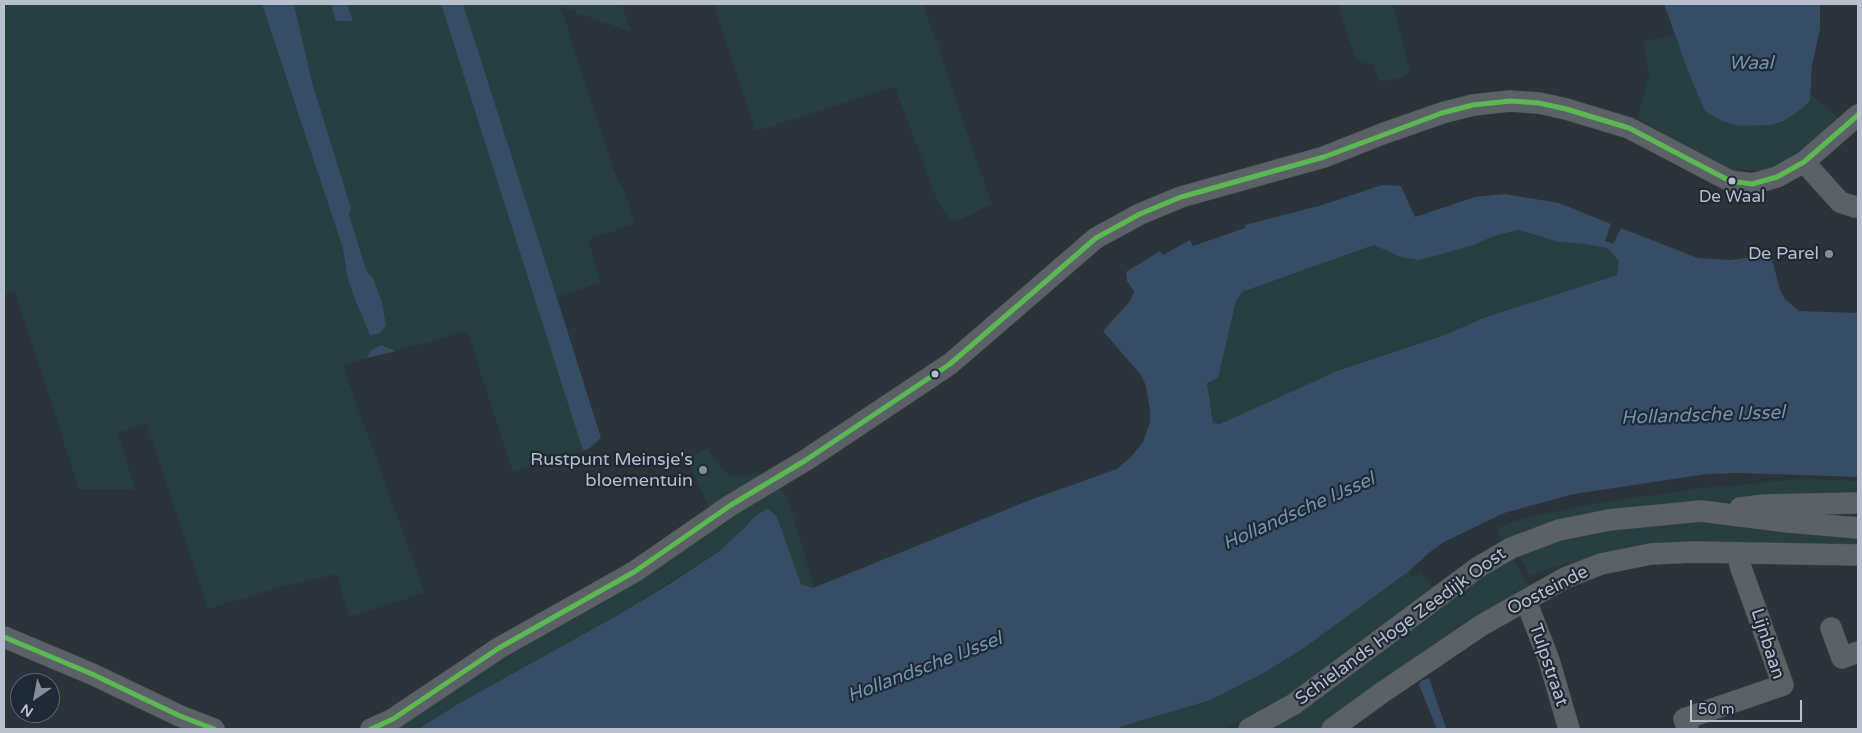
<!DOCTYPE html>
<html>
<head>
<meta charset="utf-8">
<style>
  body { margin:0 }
  #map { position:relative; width:1862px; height:733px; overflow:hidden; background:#2b333b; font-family:"Varela Round",sans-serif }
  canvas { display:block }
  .frame { position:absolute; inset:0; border:5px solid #b6bfcb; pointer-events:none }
  .north { position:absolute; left:10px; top:673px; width:50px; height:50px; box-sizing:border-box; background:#1e2a36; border:1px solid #5b6672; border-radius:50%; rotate:213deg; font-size:14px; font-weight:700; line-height:20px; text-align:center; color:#b6bfcb }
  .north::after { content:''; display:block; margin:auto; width:18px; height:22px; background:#858e99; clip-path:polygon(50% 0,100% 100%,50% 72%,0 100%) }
  .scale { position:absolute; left:1690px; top:700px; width:112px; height:22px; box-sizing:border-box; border:2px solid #b6bfcb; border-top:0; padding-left:6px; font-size:15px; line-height:18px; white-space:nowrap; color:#b6bfcb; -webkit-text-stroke:4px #1e2a36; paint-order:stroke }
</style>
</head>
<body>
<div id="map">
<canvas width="1862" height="733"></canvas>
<div class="frame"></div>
<div class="north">N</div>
<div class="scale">50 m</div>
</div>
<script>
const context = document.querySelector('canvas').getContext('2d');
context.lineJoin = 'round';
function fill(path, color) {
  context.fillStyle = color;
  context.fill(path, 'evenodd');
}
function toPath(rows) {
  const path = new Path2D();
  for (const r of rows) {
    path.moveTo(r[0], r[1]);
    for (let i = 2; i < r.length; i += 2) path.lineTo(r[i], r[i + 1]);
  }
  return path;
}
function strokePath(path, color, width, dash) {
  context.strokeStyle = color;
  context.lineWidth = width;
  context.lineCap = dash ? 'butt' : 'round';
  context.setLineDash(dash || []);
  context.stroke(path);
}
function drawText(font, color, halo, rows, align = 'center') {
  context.font = font + ' "Varela Round",sans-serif';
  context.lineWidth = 4.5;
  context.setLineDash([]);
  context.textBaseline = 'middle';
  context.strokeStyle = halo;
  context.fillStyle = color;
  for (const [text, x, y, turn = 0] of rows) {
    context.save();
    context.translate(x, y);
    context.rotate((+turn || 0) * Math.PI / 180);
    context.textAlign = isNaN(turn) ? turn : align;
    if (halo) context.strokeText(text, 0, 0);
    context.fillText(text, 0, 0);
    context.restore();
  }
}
const green = toPath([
  [4,4,262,4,343,250,347,276,359,308,373,278,367,273,349,215,351,208,312,82,294,4,331,4,337,21,353,21,347,4,441,4,583,451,513,472,467,331,396,351,381,345,370,351,367,358,343,366,425,593,349,617,337,574,273,589,208,609,147,423,118,432,135,489,79,489,15,292,4,295],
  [463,4,622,4,631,32,561,7,614,172,625,191,635,224,588,240,601,282,557,298],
  [714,4,923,4,992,204,962,219,956,220,949,218,942,209,933,190,895,87,755,131],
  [1337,4,1393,4,1410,70,1406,76,1388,81,1379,81,1373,65,1369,62,1361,64,1357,61],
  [1674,34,1705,111,1740,126,1771,125,1784,121,1810,101,1810,94,1838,117,1808,146,1789,159,1766,170,1732,170,1708,159,1637,118,1649,77,1643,42],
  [1519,230,1607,248,1619,261,1617,275,1486,317,1442,336,1337,371,1220,424,1213,423,1207,383,1218,378,1236,301,1242,292,1375,245,1401,257,1474,245,1494,236],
  [708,449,721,469,729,474,737,477,760,473,761,476,709,508,692,470,689,457],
  [1801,479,1858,481,1858,499,1758,500,1659,507,1503,544,1497,528,1528,517,1603,502,1704,488],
  [773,486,786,494,815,588,801,584,777,517,770,510,766,510,753,518,745,527,721,550,611,619,458,704,418,729,389,729],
  [1685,519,1858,535,1858,550,1573,567,1570,562,1530,575,1517,553,1574,534],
  [1512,558,1530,588,1322,729,1260,729,1391,636],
  [1420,571,1434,589,1268,710,1224,729,1116,729,1126,725,1211,700,1238,687,1262,674,1301,650,1408,572,1412,577]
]);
const water = toPath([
  [262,4,294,4,312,82,351,208,349,215,367,272,373,278,382,303,386,326,379,334,370,335,356,302,347,276,343,249],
  [331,4,347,4,353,21,336,21],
  [441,4,463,4,557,298,601,438,590,448,583,451],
  [1664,4,1820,4,1820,29,1812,65,1810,101,1800,110,1784,121,1771,125,1740,126,1722,121,1705,111,1689,74],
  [1382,185,1401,186,1415,217,1475,197,1504,194,1559,203,1611,224,1605,241,1613,244,1621,228,1698,258,1730,260,1771,255,1780,290,1785,299,1799,311,1858,313,1858,477,1738,473,1707,474,1574,494,1504,513,1444,542,1430,552,1408,572,1301,650,1262,674,1211,700,1126,725,1116,729,418,729,458,704,611,619,671,583,721,550,745,527,753,518,766,509,770,510,777,517,801,584,813,588,1030,500,1117,469,1131,457,1143,442,1150,422,1150,410,1146,386,1141,375,1103,331,1130,301,1134,291,1127,281,1126,272,1160,251,1163,255,1190,240,1193,246,1245,228,1245,225,1322,205],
  [1519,230,1559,242,1586,244,1607,248,1619,261,1617,275,1486,317,1442,336,1337,371,1220,424,1213,423,1207,383,1218,378,1236,301,1242,292,1374,245,1401,257,1419,260,1474,245,1494,236],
  [381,345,396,351,367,358,370,351],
  [1429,678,1446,728,1447,729,1437,729,1419,685,1421,681]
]);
const minor = toPath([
  [1804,162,1840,202,1855,207,1858,206],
  [1740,508,1765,505,1858,503],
  [1526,601,1549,660,1569,729],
  [1831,628,1842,658,1858,652],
  [4,637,92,674,180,716,214,729],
  [371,729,393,719,499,648,634,572,731,505,806,460,950,364,1096,238,1140,214,1181,197,1324,157,1382,134,1442,113,1473,105,1510,101,1539,103,1566,109,1629,128,1730,181,1752,184,1777,177,1804,162,1858,115],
  [1249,729,1294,704,1477,568,1511,548,1559,530,1609,520,1701,511,1789,522,1858,528],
  [1332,729,1380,694,1482,625,1565,578,1601,564,1651,554,1694,552,1858,555],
  [1688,729,1684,719,1783,685,1741,568,1737,553]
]);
const bus1 = toPath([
  [4,637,92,674,180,716,214,729],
  [371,729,393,719,499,648,634,572,731,505,806,460,950,364,1096,238,1140,214,1181,197,1324,157,1442,113,1473,105,1510,101,1539,103,1566,109,1629,128,1730,181,1752,184,1777,177,1804,162,1858,115]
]);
const markers = [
  [1732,181,4.5,"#b6bfcb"],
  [1829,254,5,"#858e99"],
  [935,374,4.5,"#b6bfcb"],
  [703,470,5,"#858e99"]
];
const busNames = [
  ["De Waal",1732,198]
];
const poiNames = [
  ["De Parel",1819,254],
  ["Rustpunt Meinsje's",693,460],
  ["bloementuin",693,481]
];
const streetNames = [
  ["Oosteinde",1548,591,-27],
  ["Schielands Hoge Zeedijk Oost",1401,627,-36],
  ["Lijnbaan",1767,644,72],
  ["Tulpstraat",1548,665,71]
];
const waterNames = [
  ["Waal",1751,64],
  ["Hollandsche IJssel",1703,416,-2],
  ["Hollandsche IJssel",1299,512,-24],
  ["Hollandsche IJssel",925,668,-21]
];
fill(green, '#283f41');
fill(water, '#374d65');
strokePath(minor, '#494f55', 22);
strokePath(minor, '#5c6168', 21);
strokePath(bus1, '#5bb852', 5);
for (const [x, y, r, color] of markers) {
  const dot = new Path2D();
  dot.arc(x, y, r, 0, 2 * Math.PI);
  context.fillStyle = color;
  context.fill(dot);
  strokePath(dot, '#1e2a36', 2);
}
drawText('17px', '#b6bfcb', '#1e2a36', busNames);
drawText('18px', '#b6bfcb', '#1e2a36', poiNames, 'right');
drawText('18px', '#b6bfcb', '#1e2a36', streetNames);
drawText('italic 19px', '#7592af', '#1e2a36', waterNames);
</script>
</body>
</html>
